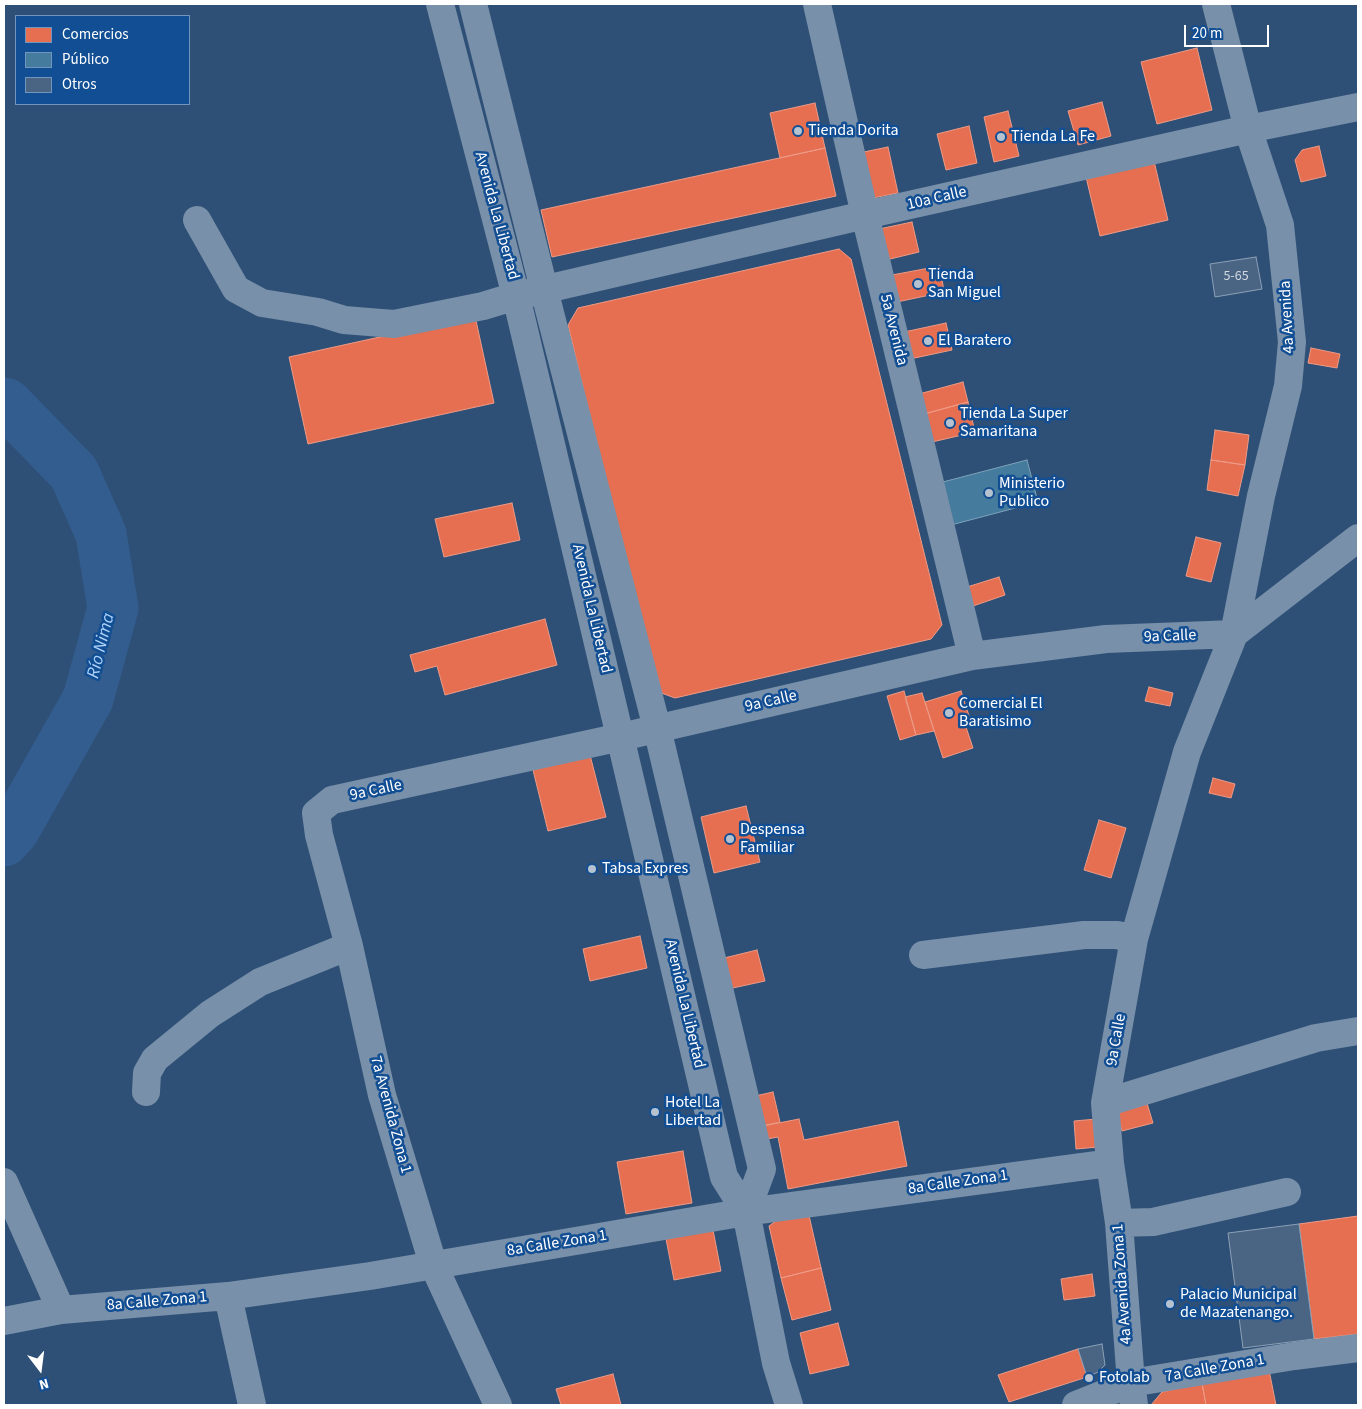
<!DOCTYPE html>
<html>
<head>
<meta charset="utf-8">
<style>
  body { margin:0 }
  #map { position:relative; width:1362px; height:1409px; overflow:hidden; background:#2f5076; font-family:"Source Sans 3",sans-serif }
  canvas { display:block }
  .frame { position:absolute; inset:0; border:5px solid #fff; pointer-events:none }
  .legend { position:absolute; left:15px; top:15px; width:175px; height:90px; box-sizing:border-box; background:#124e93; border:1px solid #7195be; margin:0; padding:6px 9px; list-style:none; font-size:15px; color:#fff }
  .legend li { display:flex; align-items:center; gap:10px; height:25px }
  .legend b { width:25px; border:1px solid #7195be }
  .north { position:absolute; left:15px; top:1344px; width:50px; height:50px; -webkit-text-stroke:4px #124e93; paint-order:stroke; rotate:165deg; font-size:14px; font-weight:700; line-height:20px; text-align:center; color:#fff }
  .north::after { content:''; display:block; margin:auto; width:18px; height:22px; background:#fff; clip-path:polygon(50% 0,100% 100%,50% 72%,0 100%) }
  .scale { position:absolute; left:1184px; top:25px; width:85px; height:22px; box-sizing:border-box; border:2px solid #fff; border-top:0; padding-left:6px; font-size:15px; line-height:18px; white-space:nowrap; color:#fff; -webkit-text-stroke:4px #124e93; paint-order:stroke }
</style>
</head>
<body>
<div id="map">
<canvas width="1362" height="1409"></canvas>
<div class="frame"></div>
<ul class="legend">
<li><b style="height:14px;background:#e76f51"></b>Comercios</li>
<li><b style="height:14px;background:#457b9d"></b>Público</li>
<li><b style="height:14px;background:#4a6584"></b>Otros</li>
</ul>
<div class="north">N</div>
<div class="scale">20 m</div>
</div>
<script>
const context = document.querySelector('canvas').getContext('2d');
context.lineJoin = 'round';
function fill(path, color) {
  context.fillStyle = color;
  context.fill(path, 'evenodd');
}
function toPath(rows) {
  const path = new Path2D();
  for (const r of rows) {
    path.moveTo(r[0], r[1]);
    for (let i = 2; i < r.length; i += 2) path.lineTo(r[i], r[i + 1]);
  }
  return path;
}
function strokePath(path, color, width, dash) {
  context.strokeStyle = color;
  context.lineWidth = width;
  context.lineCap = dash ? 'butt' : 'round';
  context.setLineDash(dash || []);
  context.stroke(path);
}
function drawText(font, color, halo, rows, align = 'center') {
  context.font = font + ' "Source Sans 3",sans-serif';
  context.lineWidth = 5;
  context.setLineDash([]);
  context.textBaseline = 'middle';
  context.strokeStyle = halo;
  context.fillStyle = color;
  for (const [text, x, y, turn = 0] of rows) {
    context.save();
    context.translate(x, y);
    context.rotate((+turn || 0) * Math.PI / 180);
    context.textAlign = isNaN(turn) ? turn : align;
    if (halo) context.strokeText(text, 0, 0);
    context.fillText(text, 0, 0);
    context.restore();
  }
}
const shops = toPath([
  [1197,48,1212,110,1157,124,1141,62,1197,48],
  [1102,102,1111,136,1078,145,1068,111,1102,102],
  [815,103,825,148,780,158,770,113,815,103],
  [1008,111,1019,156,994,162,984,117,1008,111],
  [969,126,977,163,946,170,937,134,969,126],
  [1319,146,1326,176,1301,182,1295,160,1302,150,1319,146],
  [888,147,898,193,868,199,859,153,888,147],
  [825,148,836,196,552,257,541,210,825,148],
  [1154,161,1168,220,1100,236,1086,177,1154,161],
  [912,222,919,252,886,260,879,229,912,222],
  [839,249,851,259,942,625,931,639,675,698,656,691,568,325,578,308,839,249],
  [940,266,944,292,897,302,892,275,940,266],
  [475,316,494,403,308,444,289,357,475,316],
  [946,323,952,350,910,359,904,332,946,323],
  [1311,348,1340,354,1337,368,1308,363,1311,348],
  [963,382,968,402,924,414,919,394,963,382],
  [968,402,975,432,932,442,924,414,968,402],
  [1215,430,1249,435,1245,465,1211,460,1215,430],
  [1211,460,1245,465,1238,496,1207,490,1211,460],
  [512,503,520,540,444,557,435,519,512,503],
  [1196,537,1221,543,1211,582,1186,576,1196,537],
  [999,577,1005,595,973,606,967,587,999,577],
  [545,619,557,665,445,695,437,666,415,672,410,655,545,619],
  [1149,687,1173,693,1170,706,1145,701,1149,687],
  [904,691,916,735,900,740,887,696,904,691],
  [961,691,972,725,966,727,973,748,943,758,925,702,961,691],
  [922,693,934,731,916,735,905,697,922,693],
  [590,755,606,817,548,831,533,770,590,755],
  [1213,778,1235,784,1231,798,1209,793,1213,778],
  [746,806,760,862,714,873,701,817,746,806],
  [1099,820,1126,828,1111,878,1084,870,1099,820],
  [640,936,647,968,590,981,583,949,640,936],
  [757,950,765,981,728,989,720,959,757,950],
  [773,1092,780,1122,753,1128,746,1098,773,1092],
  [1146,1100,1153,1123,1122,1131,1117,1114,1146,1100],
  [799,1119,804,1140,898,1121,907,1166,788,1189,778,1137,756,1141,753,1128,799,1119],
  [1097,1119,1098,1147,1076,1149,1074,1121,1097,1119],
  [683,1151,692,1203,626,1214,617,1162,683,1151],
  [808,1211,821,1268,781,1278,769,1226,780,1218,808,1211],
  [1358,1216,1358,1334,1314,1339,1299,1224,1358,1216],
  [713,1230,721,1271,674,1280,666,1239,713,1230],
  [821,1268,831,1310,792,1320,781,1278,821,1268],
  [1092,1274,1095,1296,1064,1300,1061,1279,1092,1274],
  [838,1323,849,1365,810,1374,800,1333,838,1323],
  [1078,1349,1087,1377,1009,1402,998,1375,1078,1349],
  [1269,1370,1276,1405,1206,1405,1202,1383,1269,1370],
  [613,1374,621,1405,561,1405,556,1389,613,1374],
  [1202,1383,1206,1405,1151,1405,1162,1392,1202,1383]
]);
const public = toPath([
  [1027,460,1038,502,951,525,939,483,1027,460]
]);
const river = toPath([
  [4,403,7,404,74,473,101,534,113,608,88,699,14,830,4,841]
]);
const building = toPath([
  [1256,257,1262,289,1215,297,1210,264,1256,257],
  [1299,1224,1314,1339,1243,1348,1228,1233,1299,1224],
  [1102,1344,1105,1365,1098,1372,1087,1377,1078,1349,1102,1344]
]);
const minor = toPath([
  [440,4,516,296,724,1177,746,1212,776,1363,789,1405],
  [473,4,550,313,657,728,762,1169,746,1212],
  [817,4,865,215,972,656],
  [1216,4,1248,129,1280,225,1292,342,1288,386,1261,496,1234,634],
  [197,220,236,289,262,303,318,312,344,320,394,324,483,306,516,296,865,215,1248,129,1358,107],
  [923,955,1084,935,1117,935,1134,939],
  [146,1092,147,1073,155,1059,210,1014,260,982,349,946],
  [1105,1103,1316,1038,1358,1031],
  [4,1182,61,1310],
  [1119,1223,1153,1222,1287,1192],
  [228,1296,252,1405],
  [4,1321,61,1310,228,1296,370,1276,746,1212,1110,1163],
  [498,1405,433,1264,382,1095,349,946,319,835,316,813,332,800,621,737,972,656,1106,639,1234,634],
  [1076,1405,1131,1383,1294,1356,1358,1348],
  [1134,1405,1131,1383,1119,1223,1110,1163,1105,1103,1134,939,1187,752,1234,634,1358,538]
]);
const markers = [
  [798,131,5,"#b6c2cf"],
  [1001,137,5,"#b6c2cf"],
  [918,284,5,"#b6c2cf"],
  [928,341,5,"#b6c2cf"],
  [950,423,5,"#b6c2cf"],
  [989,493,5,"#b6c2cf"],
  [949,713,5,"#b6c2cf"],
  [730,839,5,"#b6c2cf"],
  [592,869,5,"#b6c2cf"],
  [655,1112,5,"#b6c2cf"],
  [1170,1304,5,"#b6c2cf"],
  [1089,1378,5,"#b6c2cf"]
];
const numberNames = [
  ["5-65",1236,277]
];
const poiNames = [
  ["Tienda Dorita",808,131],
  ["Tienda La Fe",1011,137],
  ["Tienda",928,275],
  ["San Miguel",928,293],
  ["El Baratero",938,341],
  ["Tienda La Super",960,414],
  ["Samaritana",960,432],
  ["Ministerio",999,484],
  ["Publico",999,502],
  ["Comercial El",959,704],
  ["Baratisimo",959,722],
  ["Despensa",740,830],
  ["Familiar",740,848],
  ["Tabsa Expres",602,869],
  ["Hotel La",665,1103],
  ["Libertad",665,1121],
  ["Palacio Municipal",1180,1295],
  ["de Mazatenango.",1180,1313],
  ["Fotolab",1099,1378]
];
const streetNames = [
  ["10a Calle",937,199,-13],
  ["Avenida La Libertad",496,216,75],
  ["4a Avenida",1288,317,-93],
  ["5a Avenida",893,330,76],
  ["Avenida La Libertad",591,609,77],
  ["9a Calle",1170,637,-2],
  ["9a Calle",771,702,-13],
  ["9a Calle",376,791,-12],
  ["Avenida La Libertad",684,1004,77],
  ["9a Calle",1117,1040,-80],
  ["7a Avenida Zona 1",390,1115,75],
  ["8a Calle Zona 1",958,1183,-8],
  ["8a Calle Zona 1",557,1244,-9],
  ["4a Avenida Zona 1",1123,1284,-94],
  ["8a Calle Zona 1",157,1302,-5],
  ["7a Calle Zona 1",1215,1369,-10]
];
const waterNames = [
  ["Río Nima",102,646,-76]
];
fill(shops, '#e76f51');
strokePath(shops, '#ee9a85', 1);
fill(public, '#457b9d');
strokePath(public, '#7da3ba', 1);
strokePath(river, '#325d8e', 51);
fill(building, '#4a6584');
strokePath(building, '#8ca0b6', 1);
strokePath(minor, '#7890a9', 28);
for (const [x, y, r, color] of markers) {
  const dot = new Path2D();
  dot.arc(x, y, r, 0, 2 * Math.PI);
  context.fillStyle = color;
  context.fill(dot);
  strokePath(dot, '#124e93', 2);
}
drawText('14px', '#d2d8e0', null, numberNames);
drawText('16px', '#fff', '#124e93', poiNames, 'left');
drawText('16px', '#fff', '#124e93', streetNames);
drawText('italic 18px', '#acd2fa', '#124e93', waterNames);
</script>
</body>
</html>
